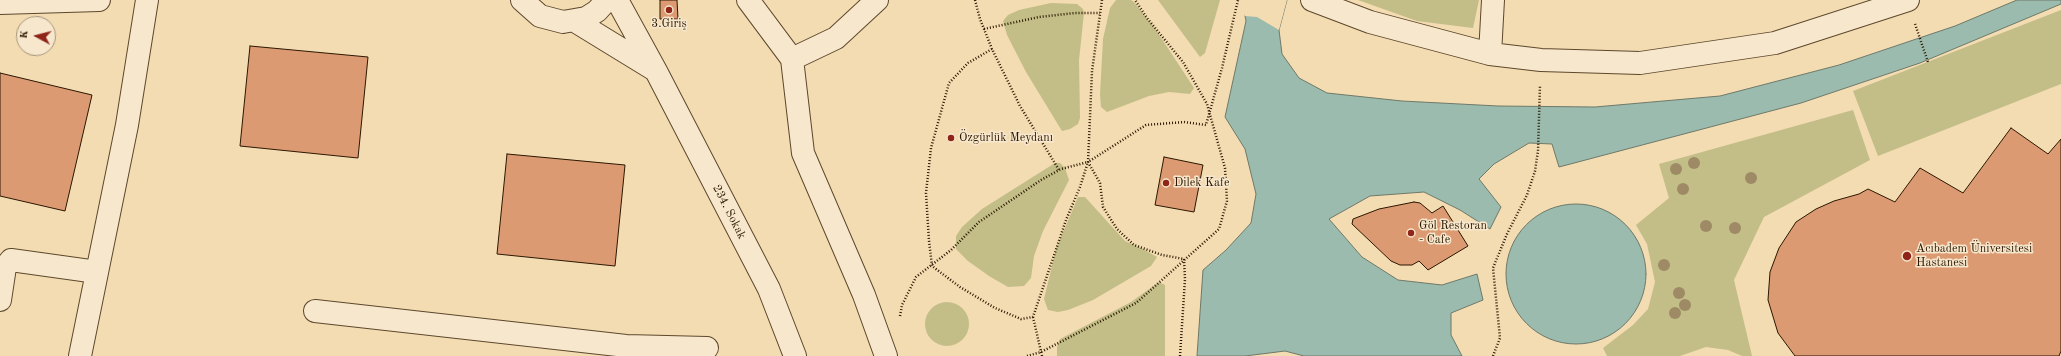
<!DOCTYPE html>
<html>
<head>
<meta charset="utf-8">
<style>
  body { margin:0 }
  #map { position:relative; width:2061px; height:356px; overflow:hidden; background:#f3dbb2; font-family:"Old Standard TT",serif }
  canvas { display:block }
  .north { position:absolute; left:16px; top:16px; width:40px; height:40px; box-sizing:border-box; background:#f7e8cd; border:1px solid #a5947b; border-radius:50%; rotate:277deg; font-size:11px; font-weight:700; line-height:16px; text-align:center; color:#2b1700 }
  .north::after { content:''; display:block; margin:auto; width:14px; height:18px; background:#8f2418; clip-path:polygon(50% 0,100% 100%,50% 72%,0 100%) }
</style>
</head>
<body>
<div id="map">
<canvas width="2061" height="356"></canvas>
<div class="north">K</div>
</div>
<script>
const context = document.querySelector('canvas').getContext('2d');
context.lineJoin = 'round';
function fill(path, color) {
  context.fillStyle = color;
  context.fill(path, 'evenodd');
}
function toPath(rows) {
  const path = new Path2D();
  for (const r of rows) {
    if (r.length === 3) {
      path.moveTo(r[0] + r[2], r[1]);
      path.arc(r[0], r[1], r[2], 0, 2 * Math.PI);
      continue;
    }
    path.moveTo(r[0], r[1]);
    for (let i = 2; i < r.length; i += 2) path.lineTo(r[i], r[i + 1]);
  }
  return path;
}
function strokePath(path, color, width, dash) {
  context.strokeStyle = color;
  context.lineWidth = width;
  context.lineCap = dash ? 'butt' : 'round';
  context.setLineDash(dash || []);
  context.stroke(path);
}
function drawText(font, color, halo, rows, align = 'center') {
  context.font = font + ' "Old Standard TT",serif';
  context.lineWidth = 3;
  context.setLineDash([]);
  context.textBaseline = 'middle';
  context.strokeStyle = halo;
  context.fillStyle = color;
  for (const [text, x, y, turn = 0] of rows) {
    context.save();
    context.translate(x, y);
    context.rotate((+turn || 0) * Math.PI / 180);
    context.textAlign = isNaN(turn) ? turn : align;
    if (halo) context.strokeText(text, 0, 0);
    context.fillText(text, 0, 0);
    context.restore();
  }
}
const green = toPath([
  [1116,0,1131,0,1134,2,1154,27,1194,88,1190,94,1169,92,1149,96,1107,112,1101,107,1100,95,1103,39,1110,8],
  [1158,0,1220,0,1205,53,1200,57],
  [1358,0,1479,0,1473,28,1417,21],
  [1051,3,1077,4,1083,9,1084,13,1079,60,1080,118,1078,124,1070,129,1062,131,1026,72,1007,35,1003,21,1008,15,1019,10],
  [2061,10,2061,84,1878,156,1853,91],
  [1853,110,1870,160,1764,217,1734,280,1752,356,1742,356,1728,350,1706,347,1680,356,1607,356,1603,348,1633,325,1648,309,1655,282,1647,244,1636,225,1669,198,1659,164],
  [1055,163,1060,163,1065,168,1069,180,1043,231,1034,256,1031,278,1024,286,1008,287,989,276,968,261,956,249,956,236,962,227,982,209],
  [1078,197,1085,197,1125,241,1143,249,1157,257,1151,266,1093,300,1068,310,1058,312,1048,310,1044,299,1056,249],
  [1159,282,1165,285,1165,356,1057,356,1057,347,1060,339,1131,302],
  [947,324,22]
]);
const water = toPath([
  [1250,0,1287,0,1279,30,1282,54,1299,78,1327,93,1402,101,1498,106,1595,107,1720,96,1839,65,1955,26,2017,0,2061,0,2061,4,1920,63,1801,103,1559,167,1552,144,1529,143,1494,164,1479,179,1501,207,1490,229,1460,210,1424,192,1370,196,1329,219,1362,257,1398,280,1442,285,1477,274,1483,300,1451,313,1451,335,1462,356,1304,356,1285,351,1245,356,1197,356,1203,270,1226,250,1251,223,1256,194,1245,149,1225,117,1246,21,1245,16,1250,0],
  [1576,274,70]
]);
const pier = toPath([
  [1248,0,1287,0,1279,30,1257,17,1245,16,1244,12]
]);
const building = toPath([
  [660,0,677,0,678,19,660,19,660,0],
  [250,46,368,57,358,158,240,146,250,46],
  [0,73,92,95,65,211,0,196,0,73],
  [2011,128,2048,154,2061,139,2061,351,2059,356,1795,356,1778,333,1768,300,1770,272,1779,248,1796,222,1816,209,1834,201,1859,194,1868,189,1895,202,1920,168,1963,193,2011,128],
  [507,154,625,165,615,266,497,254,507,154],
  [1164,157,1203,165,1194,212,1155,205,1164,157],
  [1414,202,1420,203,1432,213,1443,206,1468,246,1428,270,1419,261,1412,265,1400,265,1391,261,1352,224,1353,219,1379,209,1414,202]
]);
const path = toPath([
  [975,0,980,19,992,49,1020,106,1059,170],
  [1915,24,1928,62],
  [984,29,1039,17,1075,13,1100,13],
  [992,49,968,63,949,83,931,148,926,193,929,241,932,266,960,287,995,308,1021,319,1033,317,1066,220,1080,187,1088,162,1092,71,1102,0],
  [900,316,902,305,916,277,951,250,979,222,1041,180,1061,169,1088,162],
  [1033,317,1042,356],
  [1027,356,1041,352,1136,303,1219,229,1227,201,1225,168,1207,104,1183,62,1147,18,1135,0],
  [1180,356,1185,279,1184,259,1162,255,1134,245,1117,229,1103,207,1100,183,1088,162,1146,125,1184,122,1206,125,1222,68,1238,0],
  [1493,356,1500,338,1493,268,1507,234,1527,195,1535,171,1538,151,1540,85]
]);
const minor = toPath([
  [522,0,540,16,563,22,586,18,597,11,607,0],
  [617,0,656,71,769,289,795,356],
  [748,0,792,59,803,153,864,295,886,356],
  [1312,0,1370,22,1490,54,1541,60,1640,63,1775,43,1908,0],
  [0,3,99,0],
  [575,21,655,70],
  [1490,54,1493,0],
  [792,59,836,38,877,0],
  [0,300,5,267,11,260,97,272],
  [315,311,626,346,707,348],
  [80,356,127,125,147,0]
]);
const trees = [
  [1694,163],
  [1676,169],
  [1751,178],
  [1683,189],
  [1706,226],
  [1735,228],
  [1664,265],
  [1679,293],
  [1685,305],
  [1675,313]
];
const markers = [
  [669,10,4,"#8f2418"],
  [951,138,4,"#8f2418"],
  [1166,183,4,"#8f2418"],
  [1411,233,4,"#8f2418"],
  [1907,256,5,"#8f2418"]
];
const poiNames = [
  ["3.Giriş",669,24,"center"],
  ["Özgürlük Meydanı",959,138],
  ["Dilek Kafe",1174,183],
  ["Göl Restoran",1419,226],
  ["- Cafe",1419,240],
  ["Acıbadem Üniversitesi",1916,249],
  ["Hastanesi",1916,263]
];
const streetNames = [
  ["234. Sokak",729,212,63]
];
fill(green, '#c3be87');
fill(water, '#9bbbae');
strokePath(water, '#6e7968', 1);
fill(pier, '#f3dbb2');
fill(building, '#dc9a73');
strokePath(building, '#2b1700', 1);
strokePath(minor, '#5d482c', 24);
strokePath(path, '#2b1700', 2.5, [1, 2]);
strokePath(minor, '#f7e8cd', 22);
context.fillStyle = '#9e8b66';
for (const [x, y] of trees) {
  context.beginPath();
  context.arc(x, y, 6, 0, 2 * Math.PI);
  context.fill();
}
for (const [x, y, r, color] of markers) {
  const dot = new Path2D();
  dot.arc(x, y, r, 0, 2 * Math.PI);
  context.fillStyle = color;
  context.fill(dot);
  strokePath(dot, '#f7e8cd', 1.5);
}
drawText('12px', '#2b1700', '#f7e8cd', poiNames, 'left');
drawText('12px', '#2b1700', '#f7e8cd', streetNames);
</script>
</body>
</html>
